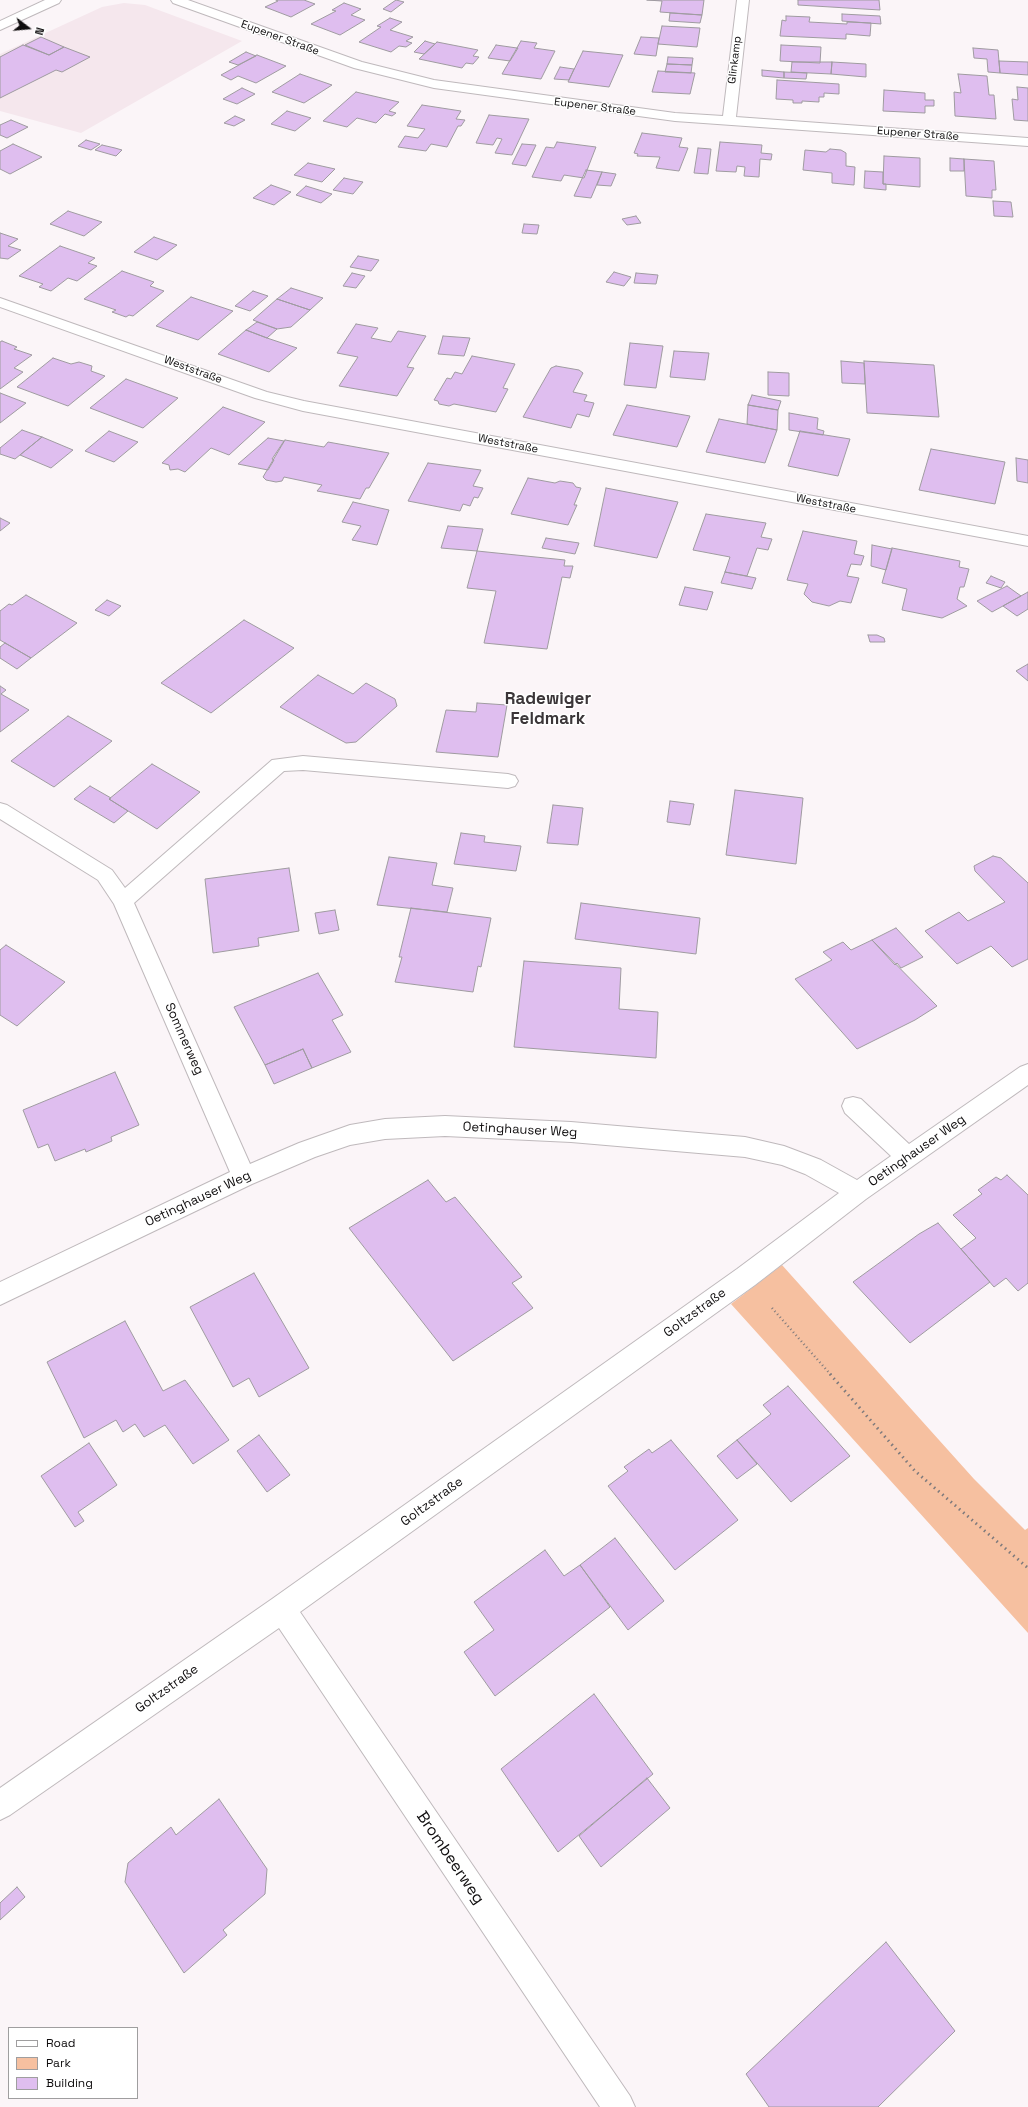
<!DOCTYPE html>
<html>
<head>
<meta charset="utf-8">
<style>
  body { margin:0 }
  #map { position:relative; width:1028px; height:2107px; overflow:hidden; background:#fbf5f8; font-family:"Space Grotesk",sans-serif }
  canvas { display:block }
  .legend { position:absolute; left:8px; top:2027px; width:130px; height:72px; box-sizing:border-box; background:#fff; border:1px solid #9f9e9f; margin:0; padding:5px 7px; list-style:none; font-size:12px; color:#0f0d0e }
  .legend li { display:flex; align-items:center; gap:8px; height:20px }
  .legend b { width:20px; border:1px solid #9f9e9f }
  .north { position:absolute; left:8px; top:8px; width:40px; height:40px; -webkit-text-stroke:3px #fff; paint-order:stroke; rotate:106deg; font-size:11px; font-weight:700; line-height:16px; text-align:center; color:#0f0d0e }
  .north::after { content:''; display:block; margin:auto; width:14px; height:18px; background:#0f0d0e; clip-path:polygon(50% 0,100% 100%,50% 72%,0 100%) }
</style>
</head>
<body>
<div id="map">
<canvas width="1028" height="2107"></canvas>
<ul class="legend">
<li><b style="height:5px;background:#fff"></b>Road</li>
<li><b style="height:11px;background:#f6c0a0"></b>Park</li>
<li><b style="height:11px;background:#dfbeef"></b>Building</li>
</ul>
<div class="north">N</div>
</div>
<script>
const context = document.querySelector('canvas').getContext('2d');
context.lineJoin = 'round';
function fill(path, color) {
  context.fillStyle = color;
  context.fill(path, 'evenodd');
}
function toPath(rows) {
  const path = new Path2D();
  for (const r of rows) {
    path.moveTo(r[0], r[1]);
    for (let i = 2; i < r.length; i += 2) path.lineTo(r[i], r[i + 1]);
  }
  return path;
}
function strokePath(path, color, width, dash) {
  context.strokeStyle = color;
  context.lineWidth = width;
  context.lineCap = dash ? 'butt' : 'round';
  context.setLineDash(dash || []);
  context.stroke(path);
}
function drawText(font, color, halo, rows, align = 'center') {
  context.font = font + ' "Space Grotesk",sans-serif';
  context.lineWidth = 3;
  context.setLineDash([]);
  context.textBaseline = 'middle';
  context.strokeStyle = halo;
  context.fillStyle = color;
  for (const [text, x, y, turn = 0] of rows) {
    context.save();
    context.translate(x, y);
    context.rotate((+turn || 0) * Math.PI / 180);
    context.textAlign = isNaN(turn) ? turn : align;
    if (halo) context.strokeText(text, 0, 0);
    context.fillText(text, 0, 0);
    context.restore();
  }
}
const built = toPath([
  [124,3,145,5,242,41,81,133,0,111,0,54,102,7]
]);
const green = toPath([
  [782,1265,974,1479,1025,1530,1028,1528,1028,1633,731,1304]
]);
const building = toPath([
  [276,0,304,0,315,4,291,17,265,7,278,1,276,0],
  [396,0,404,2,391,12,383,9,396,0],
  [647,0,704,0,702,15,660,12,662,1,647,0],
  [798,0,879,0,880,10,798,5,798,0],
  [344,3,361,9,351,15,365,20,340,35,311,24,336,11,332,10,344,3],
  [670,13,702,15,700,23,669,21,670,13],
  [842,14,880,16,881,24,842,21,842,14],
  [786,16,810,17,809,22,847,24,847,22,871,23,870,36,846,34,846,39,780,36,782,20,786,21,786,16],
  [390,18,402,22,390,30,413,37,406,41,412,43,406,47,399,46,391,52,359,42,381,27,377,26,390,18],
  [662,26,700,28,697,47,658,44,662,26],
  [41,37,64,47,49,55,25,45,41,37],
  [641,37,659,38,656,56,634,54,641,37],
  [425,41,435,44,424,54,414,52,425,41],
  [521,41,537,43,534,48,555,51,541,79,502,74,521,41],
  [437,42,478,50,473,56,479,57,473,64,466,63,462,68,419,59,437,42],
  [23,45,49,55,64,47,90,57,62,72,56,70,0,98,0,57,23,45],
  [496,45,517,48,518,48,510,61,488,58,496,45],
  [781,45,821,47,820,63,780,61,781,45],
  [973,48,998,50,1000,73,988,72,987,59,974,58,973,48],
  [583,51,623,55,609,87,568,82,583,51],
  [246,52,256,56,238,65,229,62,246,52],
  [257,55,286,66,256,83,238,76,231,80,221,75,257,55],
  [668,57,693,58,692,65,667,64,668,57],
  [999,61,1028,62,1028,75,1000,73,999,61],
  [792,62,832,62,831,74,791,72,792,62],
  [832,62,866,64,866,77,831,74,832,62],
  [667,64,692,65,691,73,665,72,667,64],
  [560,67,574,69,569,80,554,79,560,67],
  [762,70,784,72,784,78,762,76,762,70],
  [658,71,695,73,690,94,652,92,658,71],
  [784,72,807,73,806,79,784,78,784,72],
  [300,74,332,85,304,103,272,92,300,74],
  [958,74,987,76,989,95,994,95,996,119,955,116,954,92,961,93,958,74],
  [777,80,839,84,839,94,824,93,824,97,819,97,819,102,802,101,802,103,793,103,793,100,776,99,777,80],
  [1017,87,1028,88,1028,121,1014,120,1012,99,1018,100,1017,87],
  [242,88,255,94,237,104,223,99,242,88],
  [884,90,925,93,925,100,934,100,934,106,925,106,925,113,883,111,884,90],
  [356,92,399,102,389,111,396,113,392,116,385,114,376,123,357,118,347,127,323,121,356,92],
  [422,105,461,111,456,119,465,120,461,126,458,126,447,147,431,144,426,151,398,147,405,136,418,138,425,129,407,126,422,105],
  [287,111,311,118,295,131,271,124,287,111],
  [489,115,529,119,512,155,495,153,502,139,497,138,493,145,476,143,489,115],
  [235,116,245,120,234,126,224,123,235,116],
  [11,120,28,127,7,138,0,135,0,125,11,120],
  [642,133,682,138,679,147,688,148,679,171,656,168,660,157,637,156,638,154,634,153,642,133],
  [86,140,100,144,91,150,78,146,86,140],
  [557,142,596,147,584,178,564,175,561,181,532,177,546,147,554,148,557,142],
  [720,142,762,145,761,153,772,154,771,160,760,159,759,177,744,176,745,167,737,166,736,172,716,171,720,142],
  [13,144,42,157,10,174,0,169,0,151,13,144],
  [522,144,536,145,526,166,512,164,522,144],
  [102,145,115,148,122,150,116,156,95,150,102,145],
  [698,148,711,149,708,174,694,173,698,148],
  [830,149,841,150,846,153,846,166,855,167,854,185,832,183,832,173,803,170,805,150,826,152,830,149],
  [884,156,920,158,920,187,883,184,884,156],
  [950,158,964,159,964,171,950,171,950,158],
  [964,159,994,161,996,190,992,190,992,198,966,196,964,159],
  [308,163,335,169,322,182,294,175,308,163],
  [586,170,602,172,591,198,574,196,586,170],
  [865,171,883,172,883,184,886,184,886,190,864,188,865,171],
  [602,172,616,174,611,186,597,185,602,172],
  [344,178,363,182,353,194,333,190,344,178],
  [271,185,291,192,274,205,253,198,271,185],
  [306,186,332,194,321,203,296,195,306,186],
  [993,201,1011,202,1013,217,994,216,993,201],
  [68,211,102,222,84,236,50,224,68,211],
  [636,216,641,223,627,225,622,219,636,216],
  [524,224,539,225,537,234,522,233,524,224],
  [0,233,18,239,8,246,21,250,8,259,0,258,0,233],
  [154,237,177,245,157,260,134,252,154,237],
  [60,246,95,258,88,263,97,266,77,281,68,278,51,291,39,287,43,284,19,276,60,246],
  [358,256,379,260,371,271,350,267,358,256],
  [122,271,154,282,150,286,164,291,133,316,129,315,126,317,112,312,116,310,84,299,122,271],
  [614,272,631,277,624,286,606,282,614,272],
  [352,273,365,276,356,288,343,286,352,273],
  [636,273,658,275,656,284,634,283,636,273],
  [291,288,323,298,310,310,277,299,291,288],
  [253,291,268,296,250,311,235,306,253,291],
  [191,297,233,311,198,340,156,326,191,297],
  [277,299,310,310,291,327,277,329,253,320,277,299],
  [257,322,277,329,267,338,246,330,257,322],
  [356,324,378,328,371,338,391,342,398,331,426,336,407,367,414,368,397,396,339,386,358,357,337,353,356,324],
  [246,330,267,338,297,348,269,372,218,354,246,330],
  [443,336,470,338,464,356,438,354,443,336],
  [2,341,17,347,14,349,32,355,14,368,23,372,0,389,0,342,2,341],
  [630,343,663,346,656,388,624,385,630,343],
  [674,351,709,353,705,380,670,377,674,351],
  [472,356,515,364,503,388,508,389,496,412,454,404,449,406,439,404,438,401,434,400,447,378,451,379,455,372,462,374,472,356],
  [53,358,71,364,79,362,92,366,91,371,105,376,68,406,17,387,53,358],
  [841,361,864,363,865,384,842,383,841,361],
  [864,361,934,365,939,417,867,413,864,361],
  [556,366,579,370,583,373,573,392,587,395,584,401,594,403,589,417,577,414,571,428,523,417,551,368,556,366],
  [768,372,789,373,789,396,768,395,768,372],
  [126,379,178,398,143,428,90,408,126,379],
  [0,393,26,403,0,423,0,393],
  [752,395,781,401,778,410,748,405,752,395],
  [627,405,690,416,677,447,613,435,627,405],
  [748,405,778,410,777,430,747,424,748,405],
  [223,407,265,422,229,455,211,448,185,472,178,469,170,470,169,465,162,463,223,407],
  [789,413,818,418,817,429,824,431,823,435,789,430,789,413],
  [719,419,777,430,765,463,706,452,719,419],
  [22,430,42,437,15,459,0,454,0,448,22,430],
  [109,431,138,442,114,462,85,451,109,431],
  [800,431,850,439,838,476,788,466,800,431],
  [42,437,73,450,51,468,20,455,42,437],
  [268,438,284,441,272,459,274,460,268,470,238,464,268,438],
  [285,440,324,447,328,442,389,453,369,488,366,488,360,499,317,491,322,485,284,477,282,481,276,482,266,480,263,477,285,440],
  [931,449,1005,462,995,504,919,490,931,449],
  [1016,458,1028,460,1028,483,1017,481,1016,458],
  [428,463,481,470,473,486,483,488,478,498,474,497,470,506,463,504,460,511,408,501,428,463],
  [528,478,555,483,560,481,573,483,576,487,581,488,574,505,577,505,568,525,511,514,528,478],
  [606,488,678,502,657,558,594,546,606,488],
  [353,502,389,510,377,545,352,540,361,526,342,522,353,502],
  [706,514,766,523,761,537,772,539,768,550,757,548,747,576,725,572,730,557,693,550,706,514],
  [0,518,10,523,0,531,0,518],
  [448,526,483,529,477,551,441,548,448,526],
  [803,531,857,541,854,554,864,556,861,565,851,564,847,576,859,578,851,603,840,601,829,606,812,602,804,594,808,584,787,580,803,531],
  [546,538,579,543,575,554,542,548,546,538],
  [872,545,892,549,886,570,871,566,872,545],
  [892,548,960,561,959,567,969,569,964,587,960,587,957,599,967,606,942,618,902,610,907,589,882,583,892,548],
  [477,551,565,560,564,566,573,566,570,578,562,577,547,649,484,643,496,591,467,588,477,551],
  [725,572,756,578,752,589,721,583,725,572],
  [991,576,1005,582,1001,588,986,583,991,576],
  [1007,586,1021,596,992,612,977,601,1007,586],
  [685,587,713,592,707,610,679,605,685,587],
  [1028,592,1028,609,1017,616,1003,606,1028,592],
  [26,595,77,623,31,658,0,640,0,611,9,604,12,605,26,595],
  [107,600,121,606,109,616,95,610,107,600],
  [244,620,294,648,211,713,161,683,244,620],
  [868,635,877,635,884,638,885,642,870,642,868,635],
  [5,643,31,658,17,669,0,658,0,647,5,643],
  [1028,664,1028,681,1016,671,1028,664],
  [318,675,353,694,366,683,395,699,397,706,356,742,346,743,280,707,318,675],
  [0,686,6,690,1,694,29,710,0,732,0,686],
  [477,703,507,705,498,757,436,752,446,710,476,712,477,703],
  [68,716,112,741,54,787,11,761,68,716],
  [152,764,200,792,157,829,109,799,152,764],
  [90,786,111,798,109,799,128,811,114,823,74,799,90,786],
  [735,790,803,798,796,864,726,855,735,790],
  [670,801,694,804,690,825,667,822,670,801],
  [553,805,583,808,578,845,547,843,553,805],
  [461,833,485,836,484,842,521,846,516,871,454,864,461,833],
  [993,856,1001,858,1028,883,1028,959,1012,967,991,946,957,964,925,931,959,912,968,921,1005,902,975,871,974,866,993,856],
  [389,857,437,863,432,885,453,888,447,912,377,905,389,857],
  [289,868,299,931,258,938,259,946,213,953,205,879,289,868],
  [581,903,700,918,696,954,575,939,581,903],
  [411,908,491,918,481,967,478,966,473,992,395,982,402,957,399,957,411,908],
  [335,910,339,930,319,934,315,913,335,910],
  [896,928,923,957,901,968,897,963,895,965,872,940,896,928],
  [872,940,937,1006,915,1020,857,1049,795,979,832,960,823,952,843,942,851,950,872,940],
  [6,945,65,982,17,1026,0,1015,0,950,6,945],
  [524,961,621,968,619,1009,658,1012,656,1058,514,1047,524,961],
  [318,973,343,1015,332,1020,351,1052,312,1068,303,1049,265,1065,234,1007,318,973],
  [303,1049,312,1068,274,1084,265,1065,303,1049],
  [115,1072,139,1125,111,1137,112,1141,86,1152,85,1149,55,1161,48,1144,38,1148,23,1110,115,1072],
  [1007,1175,1028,1195,1028,1283,1018,1291,1006,1278,994,1287,961,1249,976,1238,953,1215,982,1194,978,1190,996,1177,1001,1180,1007,1175],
  [428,1180,446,1202,455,1197,522,1277,512,1283,533,1308,453,1361,349,1228,428,1180],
  [938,1223,990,1282,910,1343,853,1282,919,1234,938,1223],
  [254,1273,309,1368,259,1397,249,1378,233,1387,190,1307,254,1273],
  [125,1321,163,1391,185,1380,229,1440,193,1464,165,1425,144,1437,135,1424,123,1432,116,1420,84,1438,47,1362,125,1321],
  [788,1386,850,1456,791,1502,737,1440,771,1414,763,1405,788,1386],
  [259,1435,290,1475,267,1492,237,1451,259,1435],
  [671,1440,738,1520,675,1570,608,1486,628,1471,624,1467,649,1449,652,1453,671,1440],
  [737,1440,757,1464,737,1479,717,1456,737,1440],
  [89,1443,117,1485,78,1512,84,1521,75,1527,41,1476,89,1443],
  [615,1538,664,1601,628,1630,580,1565,615,1538],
  [545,1550,564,1576,580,1565,610,1607,495,1696,464,1652,494,1630,474,1602,545,1550],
  [594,1694,653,1774,558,1852,501,1769,594,1694],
  [647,1778,670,1808,601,1867,579,1836,647,1778],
  [219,1799,267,1869,265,1894,223,1930,227,1935,184,1973,125,1882,128,1863,171,1827,176,1835,219,1799],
  [17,1887,25,1897,0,1920,0,1903,17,1887],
  [886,1942,955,2031,878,2107,769,2107,746,2074,886,1942]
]);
const pathFar1 = toPath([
  [772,1308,831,1375]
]);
const path = toPath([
  [830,1374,915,1471,1028,1568]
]);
const minor = toPath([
  [171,0,188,0,362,62,434,80,675,113,723,116,737,0,749,0,736,117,1028,138,1028,146,675,121,434,88,354,68,173,3,171,0],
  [0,298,267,392,304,401,1028,536,1028,546,303,411,255,398,0,307,0,298],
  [303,756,508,774,515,776,518,781,515,786,508,788,303,770,284,771,134,903,250,1164,299,1143,350,1125,385,1119,445,1116,571,1122,745,1137,784,1146,821,1160,857,1180,891,1156,845,1113,842,1106,845,1099,853,1097,861,1099,909,1144,1020,1067,1028,1064,1028,1085,866,1199,755,1285,300,1612,630,2096,635,2107,600,2107,279,1628,10,1815,0,1820,0,1788,272,1599,737,1269,839,1193,805,1174,782,1165,745,1157,571,1142,445,1136,385,1139,350,1145,315,1157,252,1184,0,1305,0,1282,230,1172,114,904,98,880,0,819,0,803,7,805,112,870,125,888,272,760,303,756]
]);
const major = toPath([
  [45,0,61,0,59,3,0,30,0,21,45,0]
]);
const farStreetnames = [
  ["Eupener Straße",280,38,20],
  ["Glinkamp",735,60,-83],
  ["Eupener Straße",595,107,7],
  ["Eupener Straße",918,134,4],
  ["Weststraße",193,370,20],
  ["Weststraße",508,444,11],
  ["Weststraße",826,504,11]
];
const streetNames = [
  ["Sommerweg",184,1039,66],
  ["Oetinghauser Weg",520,1130,3],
  ["Oetinghauser Weg",917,1151,-35],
  ["Oetinghauser Weg",198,1199,-25],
  ["Goltzstraße",695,1313,-36],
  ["Goltzstraße",432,1502,-36],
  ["Goltzstraße",167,1689,-35]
];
const nearStreetnames = [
  ["Brombeerweg",450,1858,56]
];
const districtNames = [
  ["Radewiger",548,699],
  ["Feldmark",548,719]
];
fill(built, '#f5e7ed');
fill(green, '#f6c0a0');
fill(building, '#dfbeef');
strokePath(building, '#9f9ba0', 1);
strokePath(minor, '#bfb9bc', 2);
strokePath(major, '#bfb9bc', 2);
strokePath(pathFar1, '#7e7a7c', 2.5, [1, 3]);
strokePath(path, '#7e7a7c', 3, [1.5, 4]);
fill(minor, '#fff');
fill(major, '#fff');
drawText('11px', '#0f0d0e', '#fff', farStreetnames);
drawText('13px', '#0f0d0e', '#fff', streetNames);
drawText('16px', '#0f0d0e', '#fff', nearStreetnames);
drawText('bold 17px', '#3b3639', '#fff', districtNames);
</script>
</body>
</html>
